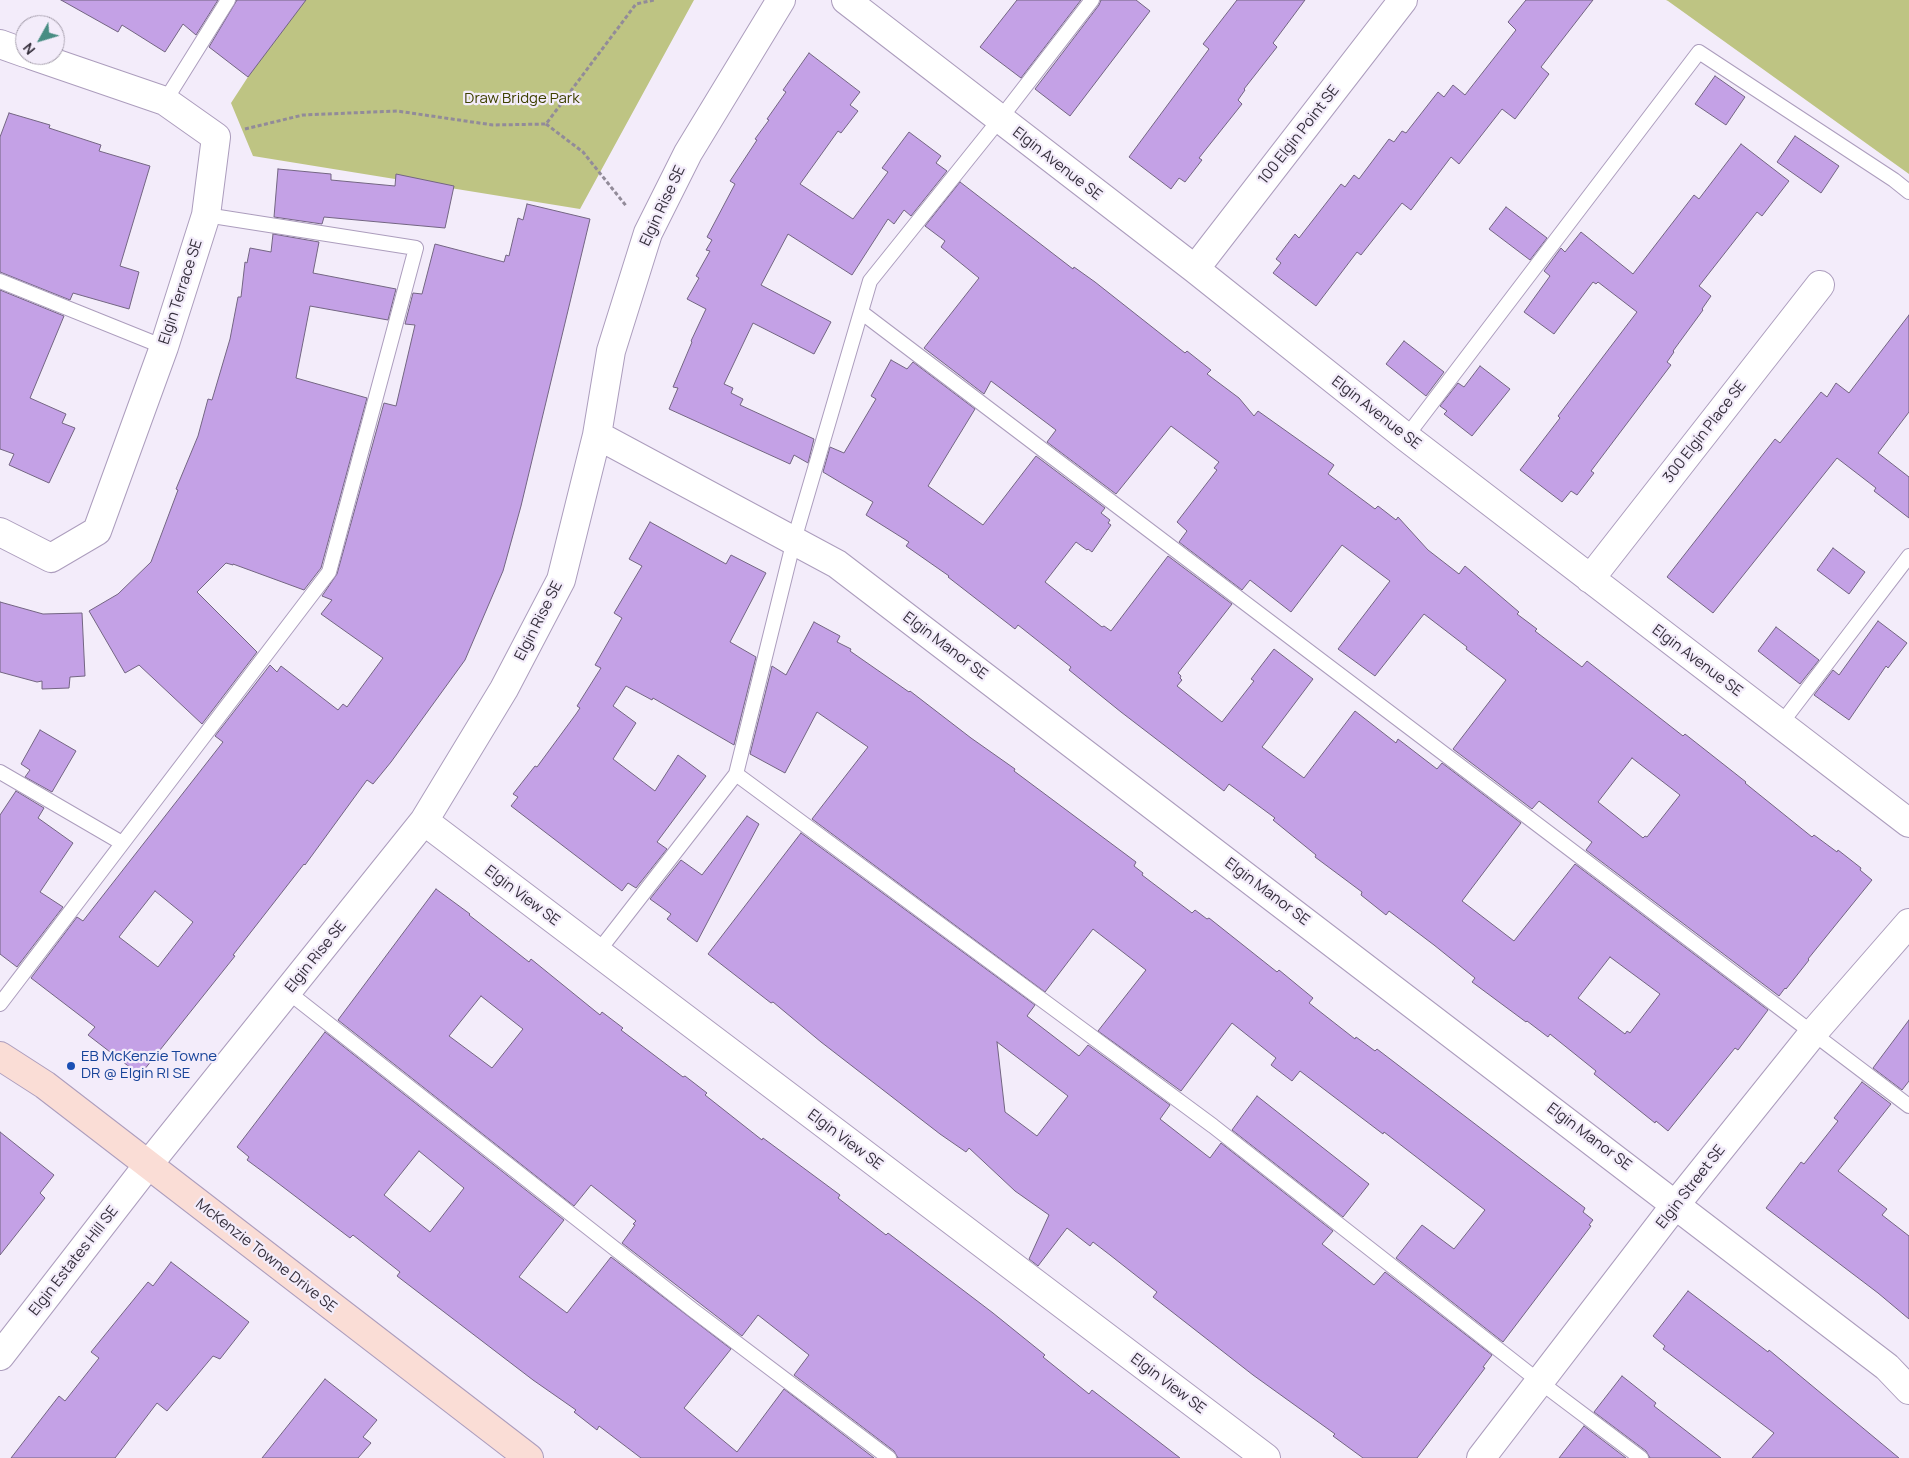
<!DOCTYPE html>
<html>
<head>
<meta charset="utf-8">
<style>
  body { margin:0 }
  #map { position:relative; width:1909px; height:1458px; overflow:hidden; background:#f3ecfa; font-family:Manrope,sans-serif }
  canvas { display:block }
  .north { position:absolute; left:15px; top:15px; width:50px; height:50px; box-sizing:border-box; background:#f3ecfa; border:1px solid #a7a0ae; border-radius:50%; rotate:231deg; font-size:14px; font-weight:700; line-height:20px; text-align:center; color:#352f3c }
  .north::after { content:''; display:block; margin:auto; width:18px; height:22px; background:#488d83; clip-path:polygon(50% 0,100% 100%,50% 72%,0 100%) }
</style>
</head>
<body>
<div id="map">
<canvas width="1909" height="1458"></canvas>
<div class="north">N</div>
</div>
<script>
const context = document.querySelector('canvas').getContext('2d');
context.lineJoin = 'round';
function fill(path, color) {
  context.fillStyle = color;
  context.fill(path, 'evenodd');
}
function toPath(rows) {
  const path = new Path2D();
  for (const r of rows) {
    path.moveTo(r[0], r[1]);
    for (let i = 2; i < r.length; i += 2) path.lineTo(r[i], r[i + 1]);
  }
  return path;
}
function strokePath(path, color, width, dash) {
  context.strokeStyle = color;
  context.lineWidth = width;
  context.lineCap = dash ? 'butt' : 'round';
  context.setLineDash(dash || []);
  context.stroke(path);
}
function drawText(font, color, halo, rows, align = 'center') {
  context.font = font + ' Manrope,sans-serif';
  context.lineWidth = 4.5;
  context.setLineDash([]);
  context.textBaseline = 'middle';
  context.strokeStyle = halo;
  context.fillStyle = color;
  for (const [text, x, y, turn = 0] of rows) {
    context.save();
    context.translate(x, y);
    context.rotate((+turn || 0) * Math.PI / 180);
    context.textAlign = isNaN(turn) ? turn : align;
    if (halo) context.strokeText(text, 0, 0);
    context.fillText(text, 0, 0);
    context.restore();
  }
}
const green = toPath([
  [298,0,694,0,580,209,253,156,231,103],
  [1666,0,1909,0,1909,174,1668,1]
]);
const building = toPath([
  [61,0,218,0,196,35,183,24,165,52,122,25,118,32,61,0],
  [237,0,306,0,248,77,209,47,237,0],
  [1017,0,1081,0,1021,78,980,47,1017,0],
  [1101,0,1136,0,1150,11,1070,116,1035,89,1099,5,1101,0],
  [1237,0,1305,0,1273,43,1277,47,1244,89,1245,90,1238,100,1242,104,1199,158,1202,160,1185,182,1179,178,1171,189,1129,157,1209,49,1203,44,1237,0],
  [1526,0,1593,0,1541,67,1549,74,1515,119,1502,109,1459,164,1451,157,1411,210,1402,203,1361,255,1357,252,1316,306,1273,273,1281,263,1276,259,1295,234,1299,238,1341,184,1345,187,1354,175,1359,179,1389,139,1394,142,1402,131,1406,133,1438,92,1444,97,1453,85,1465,95,1516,30,1508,22,1526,0],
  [809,53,860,92,850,105,858,111,841,133,838,131,800,184,853,219,888,172,882,168,909,132,941,156,936,163,947,171,911,216,904,210,894,224,888,219,852,275,788,234,761,285,831,322,814,354,753,323,724,384,733,388,731,393,743,399,740,405,814,439,808,463,794,455,790,464,669,409,678,388,673,387,692,342,691,341,706,309,687,299,699,278,696,276,710,251,706,250,712,240,707,237,735,184,730,181,757,140,755,139,769,120,767,119,786,92,783,90,809,53],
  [1715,76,1745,97,1726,125,1695,104,1715,76],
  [9,113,50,125,49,128,101,145,99,151,150,166,120,266,139,272,129,309,73,293,70,300,0,272,0,137,9,113],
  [1795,136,1839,166,1821,193,1777,162,1795,136],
  [1741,144,1789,181,1762,216,1757,212,1699,286,1711,296,1702,309,1703,310,1673,351,1674,352,1667,362,1671,365,1591,471,1594,473,1577,495,1571,491,1562,502,1520,470,1560,418,1558,416,1637,312,1598,282,1596,284,1593,282,1554,334,1524,312,1550,276,1544,271,1561,248,1565,252,1581,232,1633,274,1694,195,1699,199,1741,144],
  [278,169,331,174,331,180,395,186,396,174,454,186,445,228,324,217,322,224,274,217,278,169],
  [960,182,1073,269,1074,267,1095,282,1185,353,1187,351,1211,370,1207,374,1239,398,1254,416,1258,411,1334,465,1328,474,1375,509,1378,506,1396,520,1398,517,1428,550,1459,574,1465,566,1519,612,1517,614,1537,629,1535,631,1582,667,1587,661,1683,736,1685,734,1746,782,1745,783,1812,837,1814,835,1837,852,1838,850,1861,868,1860,870,1872,880,1808,959,1809,960,1786,989,1785,988,1779,996,1586,850,1592,842,1539,801,1532,809,1453,749,1506,680,1466,649,1467,647,1424,614,1375,676,1338,649,1390,581,1342,545,1291,612,1250,580,1242,590,1179,542,1187,531,1177,522,1217,470,1214,468,1219,462,1171,426,1116,494,1047,442,1056,430,991,381,984,394,924,348,979,278,941,247,945,241,925,226,960,182],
  [1632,758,1680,795,1647,837,1645,836,1643,838,1598,802,1632,758],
  [527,204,590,219,521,506,503,571,465,660,391,762,373,784,367,780,305,865,304,864,233,955,235,956,140,1075,88,1035,95,1027,31,978,77,917,83,921,223,742,215,736,270,665,277,672,281,666,338,710,343,704,347,707,383,658,321,614,332,600,322,596,337,574,384,403,396,406,415,325,405,324,413,293,422,294,435,244,504,262,506,255,509,256,518,218,523,220,527,204],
  [155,891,193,922,158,967,119,937,155,891],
  [1506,207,1547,238,1530,260,1489,229,1506,207],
  [273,234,319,242,313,273,396,289,388,320,310,306,296,378,367,398,321,568,304,590,233,564,233,565,226,563,197,592,257,652,202,724,139,665,125,673,89,611,118,594,151,562,178,490,176,489,198,436,208,399,212,400,230,339,238,297,241,297,245,262,247,263,250,248,271,252,273,234],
  [0,290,64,316,30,398,66,414,62,423,75,428,49,483,9,465,14,454,0,449,0,290],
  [1909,315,1909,412,1878,453,1909,477,1909,518,1874,491,1876,488,1837,458,1713,613,1667,577,1775,439,1780,443,1821,392,1827,397,1836,383,1849,393,1909,315],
  [1404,341,1444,372,1426,396,1386,364,1404,341],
  [891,360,907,369,913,362,975,409,928,486,983,525,1036,456,1105,508,1101,513,1110,520,1108,523,1111,525,1092,552,1088,549,1087,550,1076,542,1045,582,1102,627,1104,626,1111,631,1168,556,1232,604,1178,673,1181,676,1180,678,1182,680,1177,686,1222,722,1254,681,1251,679,1274,649,1313,679,1262,747,1304,778,1355,711,1396,743,1398,739,1437,769,1442,763,1521,823,1462,901,1514,941,1575,864,1768,1010,1738,1050,1735,1048,1668,1131,1656,1121,1655,1123,1594,1074,1596,1071,1550,1034,1548,1037,1527,1021,1526,1022,1472,982,1475,978,1434,945,1389,911,1386,915,1361,895,1362,892,1315,857,1316,855,1273,820,1275,818,1229,784,1224,791,1121,712,1069,670,1071,667,1018,625,1015,629,948,577,949,576,906,546,909,542,866,515,873,502,823,472,830,447,844,453,876,399,871,396,891,360],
  [1610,957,1660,994,1630,1033,1627,1031,1625,1034,1578,998,1610,957],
  [1480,366,1510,389,1472,436,1444,414,1447,411,1440,406,1458,383,1464,387,1480,366],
  [650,522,726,564,731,555,766,573,730,642,756,657,734,745,653,698,652,700,626,686,613,706,636,723,613,759,655,791,678,755,706,776,657,842,667,849,636,888,628,883,622,891,511,806,518,797,513,794,535,766,537,767,576,714,580,708,577,706,601,668,595,665,622,618,614,613,642,566,629,559,650,522],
  [1833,548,1865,572,1849,594,1817,570,1833,548],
  [0,602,43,614,82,613,85,676,70,677,69,688,42,689,42,681,37,682,0,672,0,602],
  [1878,621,1907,643,1888,668,1886,666,1849,720,1814,695,1833,670,1839,675,1878,621],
  [814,622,840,636,837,642,851,649,850,651,909,692,910,691,971,738,1015,769,1014,771,1136,862,1134,866,1143,873,1142,875,1192,913,1195,910,1207,919,1209,918,1277,972,1279,970,1313,998,1309,1003,1355,1039,1356,1037,1375,1051,1377,1049,1585,1208,1583,1212,1593,1220,1589,1225,1591,1226,1503,1342,1396,1258,1422,1225,1454,1249,1485,1210,1384,1132,1383,1134,1300,1071,1292,1081,1271,1065,1276,1058,1232,1023,1181,1091,1098,1031,1146,970,1093,929,1045,992,812,819,868,747,817,712,785,773,750,754,772,666,786,675,814,622],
  [1776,627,1819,660,1800,684,1758,651,1776,627],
  [40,730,76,751,52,792,25,777,30,770,21,764,40,730],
  [16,791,44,808,38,818,73,843,40,892,63,907,17,967,0,954,0,815,16,791],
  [747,816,759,824,697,942,667,919,671,914,650,899,681,860,702,875,747,816],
  [801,833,1035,1005,1027,1016,1079,1056,1088,1045,1170,1105,1160,1119,1210,1158,1221,1143,1333,1231,1322,1244,1374,1285,1385,1272,1492,1355,1483,1367,1485,1368,1417,1458,1363,1458,1333,1436,1335,1434,1253,1375,1153,1297,1157,1292,1110,1255,1093,1242,1090,1246,1067,1228,1038,1266,1029,1259,1049,1215,1015,1191,969,1148,966,1152,940,1134,821,1042,773,1002,771,1003,708,954,801,833],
  [997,1042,1068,1096,1037,1136,1005,1112,997,1042],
  [436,889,470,914,469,915,529,962,531,959,600,1015,602,1012,623,1028,621,1030,683,1077,685,1076,707,1093,705,1095,762,1140,763,1138,840,1195,838,1198,886,1235,888,1233,993,1313,1045,1355,1043,1357,1089,1394,1092,1390,1180,1458,898,1458,894,1451,794,1375,809,1355,758,1315,742,1336,622,1243,635,1225,633,1224,636,1221,591,1185,574,1206,338,1020,436,889],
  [481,996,523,1029,492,1068,449,1036,481,996],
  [1909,1020,1909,1081,1902,1090,1873,1068,1909,1020],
  [325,1032,564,1220,519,1277,567,1313,611,1257,731,1349,684,1408,737,1452,784,1389,874,1458,641,1458,599,1426,597,1430,574,1412,576,1410,533,1380,397,1276,400,1272,353,1235,350,1238,270,1177,247,1160,249,1157,237,1147,325,1032],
  [419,1151,464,1188,430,1232,384,1195,419,1151],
  [1862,1082,1891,1104,1838,1171,1887,1209,1882,1215,1909,1236,1909,1319,1878,1293,1766,1208,1801,1162,1804,1164,1838,1121,1834,1118,1862,1082],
  [1257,1096,1369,1184,1343,1217,1232,1130,1257,1096],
  [0,1132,54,1175,40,1193,45,1198,0,1255,0,1132],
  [171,1262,249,1322,220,1359,213,1356,167,1411,157,1403,115,1458,11,1458,59,1396,65,1401,99,1358,91,1352,148,1282,153,1286,171,1262],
  [1688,1291,1768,1352,1769,1350,1899,1458,1752,1458,1774,1433,1663,1349,1665,1346,1653,1336,1688,1291],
  [1622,1376,1656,1403,1654,1406,1721,1458,1650,1458,1646,1451,1594,1412,1622,1376],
  [325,1379,377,1420,363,1437,371,1443,358,1458,262,1458,325,1379],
  [1584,1426,1626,1458,1559,1458,1584,1426]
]);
const path = toPath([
  [546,124,583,152,627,207],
  [245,129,303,115,397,111,493,125,546,124,636,4,654,0]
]);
const lane = toPath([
  [165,101,228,0],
  [0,281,164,347],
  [861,312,1909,1106],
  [1406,437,1699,52,1894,180,1909,192],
  [1780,725,1909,556],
  [0,772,122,843],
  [736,774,1213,1126,1540,1382,1641,1458],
  [597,953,736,774,794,540,870,281,1000,119,1092,0],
  [288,992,693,1310,889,1458],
  [0,1004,329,572,416,248,206,215]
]);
const street = toPath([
  [846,0,1195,269,1406,437,1909,823],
  [0,44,25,53],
  [1195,269,1403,0],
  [597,435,837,564,1887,1367,1909,1390],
  [0,532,51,558,97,531,164,347,206,215,216,137,165,101,31,55],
  [1590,579,1820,285],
  [424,821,1266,1458],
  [0,1356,148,1165,424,821,504,689,561,580,597,435,611,351,648,233,688,153,781,0],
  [1481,1458,1676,1204,1814,1032,1909,923]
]);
const secondary = toPath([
  [0,1056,45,1085,529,1458]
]);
const markers = [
  [71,1066,5,"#1a4fb4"]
];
const parkNames = [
  ["Draw Bridge Park",522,99]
];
const streetNames = [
  ["100 Elgin Point SE",1299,135,-52],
  ["Elgin Avenue SE",1057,164,38],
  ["Elgin Rise SE",663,206,-65],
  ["Elgin Terrace SE",181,292,-72],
  ["Elgin Avenue SE",1376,413,38],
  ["300 Elgin Place SE",1705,432,-52],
  ["Elgin Rise SE",539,621,-63],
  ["Elgin Manor SE",945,646,37],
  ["Elgin Avenue SE",1697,661,37],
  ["Elgin Manor SE",1267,892,37],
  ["Elgin View SE",522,896,37],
  ["Elgin Rise SE",316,957,-51],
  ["Elgin Manor SE",1589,1137,37],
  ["Elgin View SE",845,1140,37],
  ["Elgin Street SE",1691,1187,-52],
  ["McKenzie Towne Drive SE",266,1256,38],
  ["Elgin Estates Hill SE",74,1261,-52],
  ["Elgin View SE",1168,1384,37]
];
const transitNames = [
  ["EB McKenzie Towne",81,1057],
  ["DR @ Elgin RI SE",81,1074]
];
fill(green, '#bec483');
fill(building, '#c4a1e6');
strokePath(building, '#736582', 1);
strokePath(lane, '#ac9dbd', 16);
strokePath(street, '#ac9dbd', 30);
strokePath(secondary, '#ac9dbd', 30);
strokePath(path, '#928b99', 3, [4, 2.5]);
strokePath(lane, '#fff', 14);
strokePath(street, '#fff', 28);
strokePath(secondary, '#faddd6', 28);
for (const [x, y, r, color] of markers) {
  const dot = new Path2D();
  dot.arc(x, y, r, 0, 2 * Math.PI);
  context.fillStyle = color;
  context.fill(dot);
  strokePath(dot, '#f3ecfa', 2);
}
drawText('15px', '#3e4100', '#f3ecfa', parkNames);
drawText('15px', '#352f3c', '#f3ecfa', streetNames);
drawText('15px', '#164399', '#f3ecfa', transitNames, 'left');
</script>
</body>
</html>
